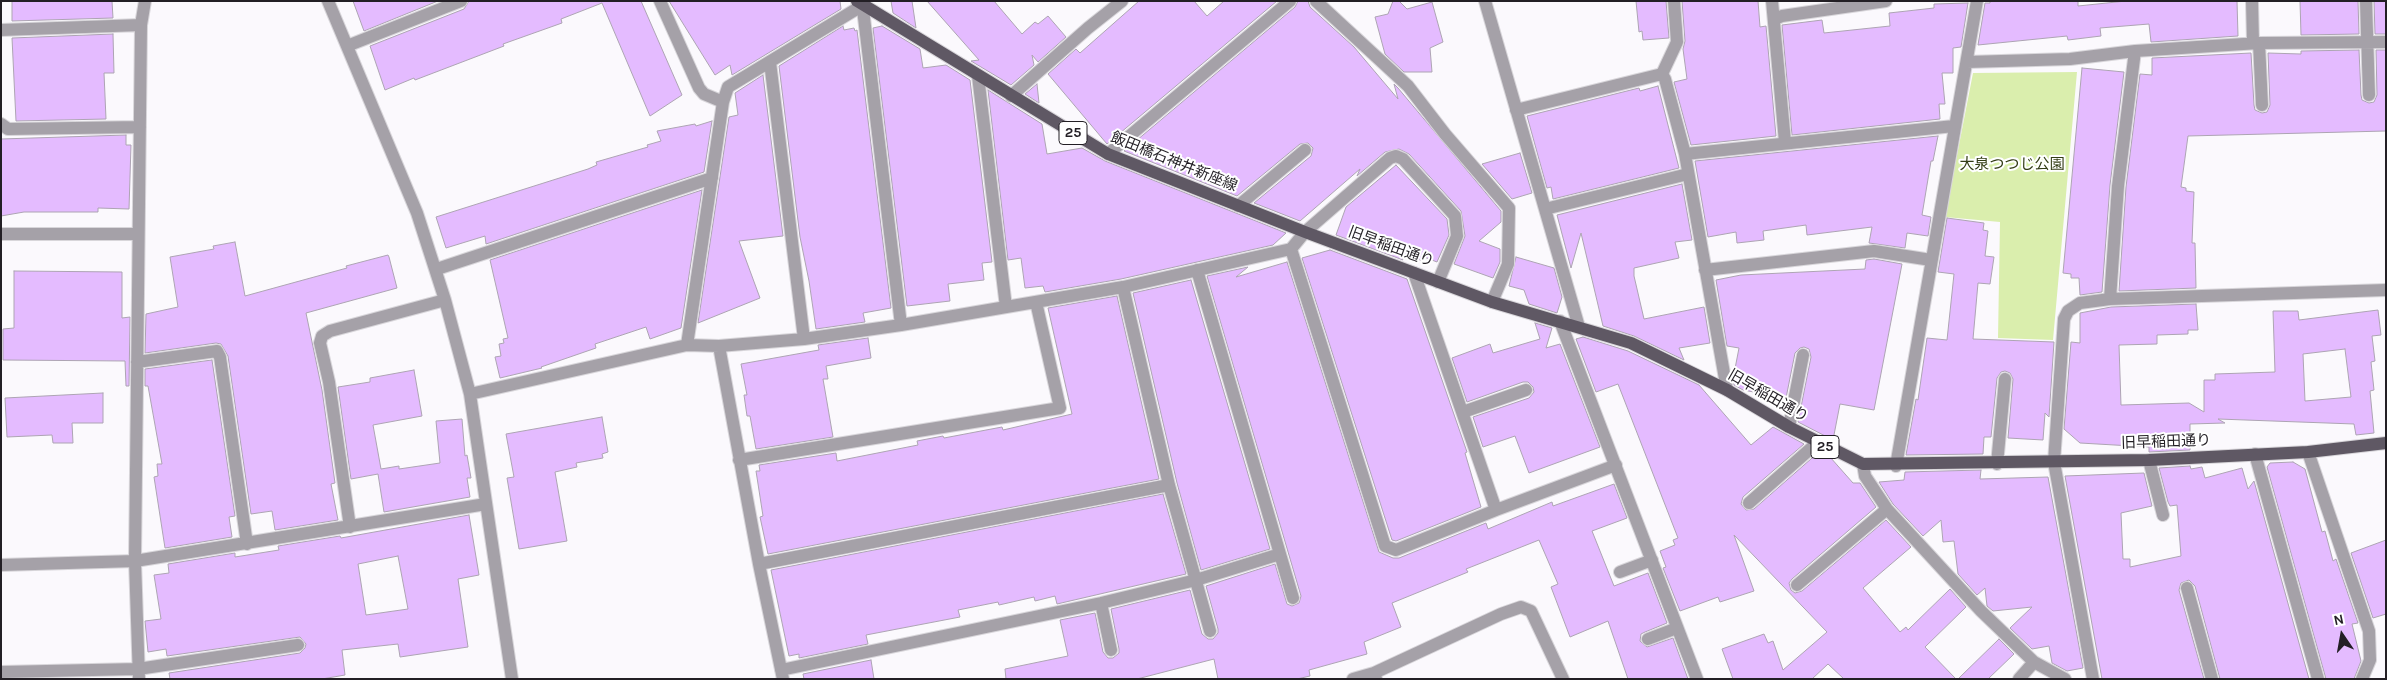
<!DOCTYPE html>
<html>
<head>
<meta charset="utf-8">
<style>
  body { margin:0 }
  #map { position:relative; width:2387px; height:680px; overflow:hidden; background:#fbf9fd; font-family:Karla,sans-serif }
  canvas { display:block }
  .frame { position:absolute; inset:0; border:2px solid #231f25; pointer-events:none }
  .north { position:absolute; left:2317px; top:610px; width:50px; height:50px; -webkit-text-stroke:4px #fff; paint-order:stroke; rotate:348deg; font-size:14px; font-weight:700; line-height:20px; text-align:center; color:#231f25 }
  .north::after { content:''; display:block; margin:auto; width:18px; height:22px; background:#231f25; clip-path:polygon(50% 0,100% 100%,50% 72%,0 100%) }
</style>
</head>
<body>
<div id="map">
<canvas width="2387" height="680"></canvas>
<div class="frame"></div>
<div class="north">N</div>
</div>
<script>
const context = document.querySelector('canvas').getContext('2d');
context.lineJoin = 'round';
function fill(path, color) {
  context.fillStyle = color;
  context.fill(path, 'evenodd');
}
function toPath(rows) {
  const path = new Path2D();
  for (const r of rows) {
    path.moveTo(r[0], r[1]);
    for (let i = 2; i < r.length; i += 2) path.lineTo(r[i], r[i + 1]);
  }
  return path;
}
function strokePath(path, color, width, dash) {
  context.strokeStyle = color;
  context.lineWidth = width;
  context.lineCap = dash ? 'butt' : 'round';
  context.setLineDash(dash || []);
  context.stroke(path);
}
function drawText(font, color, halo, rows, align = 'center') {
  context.font = font + ' Karla,"Noto Sans JP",sans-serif';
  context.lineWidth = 4;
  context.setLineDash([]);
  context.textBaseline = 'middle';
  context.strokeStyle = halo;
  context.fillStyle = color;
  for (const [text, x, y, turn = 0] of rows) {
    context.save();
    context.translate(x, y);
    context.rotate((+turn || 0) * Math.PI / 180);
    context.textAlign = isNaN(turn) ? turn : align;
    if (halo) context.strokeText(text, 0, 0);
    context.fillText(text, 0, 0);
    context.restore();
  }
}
const green = toPath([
  [2077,72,2053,340,1998,338,2000,222,1945,217,1973,73]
]);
const building = toPath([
  [12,1,112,1,113,18,12,21,12,1],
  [353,1,438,1,364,31,353,1],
  [469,1,641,1,682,95,650,116,602,3,561,19,562,23,503,44,504,46,415,80,414,78,385,90,370,46,464,9,469,1],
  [669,1,840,1,841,9,732,75,730,65,715,75,669,1],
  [891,1,912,1,916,28,893,13,891,1],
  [927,1,994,1,1022,34,1035,22,1038,24,1048,16,1066,37,1038,62,1032,55,1034,65,1011,85,971,61,979,60,927,1],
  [1139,1,1194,1,1207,16,1224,1,1277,1,1107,144,1048,74,1076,49,1080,53,1139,1],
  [1298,1,1308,1,1310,7,1354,47,1398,99,1394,84,1398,88,1501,211,1501,222,1479,241,1500,249,1500,262,1493,278,1454,264,1465,236,1461,211,1409,154,1399,149,1385,152,1357,176,1360,169,1300,221,1254,203,1311,156,1313,148,1308,143,1300,144,1237,196,1124,151,1295,7,1298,1],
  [1393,1,1399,1,1407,9,1432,2,1443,42,1430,48,1432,72,1404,72,1385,54,1375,17,1388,14,1393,1],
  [1636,1,1666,1,1669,38,1643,40,1642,31,1639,32,1636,1],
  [1682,1,1758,1,1760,27,1766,26,1776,136,1691,145,1674,82,1687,79,1683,49,1685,41,1682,1],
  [1990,1,2078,1,2078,6,2126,1,2237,1,2238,36,2151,42,2149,24,2100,28,2101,36,2068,40,2067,36,1978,45,1985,3,1990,3,1990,1],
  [2300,1,2358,1,2359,34,2301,35,2300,1],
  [2374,1,2386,1,2386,34,2375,34,2374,1],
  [1968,3,1961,47,1953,48,1953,73,1942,73,1945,104,1939,104,1940,119,1792,135,1782,25,1822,20,1824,33,1890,26,1889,13,1934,8,1934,4,1968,3],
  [843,26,844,30,854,28,855,31,857,30,891,308,863,313,865,322,816,329,809,281,800,237,779,66,843,26],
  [882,26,920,49,923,68,946,65,970,80,992,262,982,263,984,280,948,284,950,301,907,306,873,28,882,26],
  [113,34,114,73,104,73,106,119,16,121,12,38,113,34],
  [2359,50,2361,95,2362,100,2369,103,2374,102,2377,95,2376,50,2386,50,2386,131,2188,136,2181,187,2186,188,2186,191,2194,192,2192,243,2195,243,2196,288,2119,291,2126,187,2140,74,2152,75,2152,58,2251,53,2254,105,2255,110,2262,113,2267,112,2270,105,2268,53,2301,54,2301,51,2359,50],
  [2082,68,2124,72,2110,185,2102,292,2080,295,2079,278,2071,278,2071,274,2063,273,2082,68],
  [763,75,783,236,739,241,760,298,698,323,729,117,738,115,735,93,763,75],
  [1037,84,1039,103,1025,94,1037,84],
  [1658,86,1679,168,1553,199,1551,187,1547,188,1527,116,1639,88,1640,91,1658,86],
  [988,90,1042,124,1047,154,1082,148,1105,161,1286,233,1273,245,1121,279,1045,292,1043,286,1025,288,1021,258,1008,260,988,90],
  [712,121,704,172,486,244,485,236,446,248,436,217,588,169,597,165,596,162,648,147,647,145,661,141,657,131,695,124,696,126,712,121],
  [126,135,126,145,131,145,129,209,98,208,98,212,24,212,1,216,1,139,126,135],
  [1938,136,1933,161,1931,161,1922,215,1931,217,1928,236,1907,233,1905,248,1869,243,1872,227,1807,235,1806,225,1763,231,1764,240,1737,243,1736,232,1708,237,1695,161,1938,136],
  [1520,153,1532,193,1512,199,1482,164,1520,153],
  [1396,165,1447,219,1449,235,1437,262,1424,257,1423,261,1401,254,1403,260,1336,235,1346,207,1396,165],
  [1682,184,1692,240,1675,242,1679,258,1634,268,1634,276,1644,319,1704,307,1710,343,1679,348,1684,360,1634,336,1603,326,1581,233,1571,268,1557,215,1682,184],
  [702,190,681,328,650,339,646,327,595,344,596,348,541,367,542,368,500,378,495,357,501,356,499,344,504,343,503,339,508,338,490,260,702,190],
  [1947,218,1984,223,1983,230,1988,231,1985,256,1994,257,1990,284,1978,283,1973,339,2054,342,2049,417,2045,413,2043,440,2008,438,2013,379,2010,373,2005,371,2001,372,1997,378,1991,437,1984,437,1983,454,1906,455,1916,399,1918,400,1927,338,1947,340,1954,274,1938,272,1947,218],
  [235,242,245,296,347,268,346,266,388,255,389,257,397,288,306,313,322,390,335,483,331,484,338,520,275,530,272,511,251,514,228,356,221,344,216,343,145,353,146,314,178,307,170,257,214,249,213,246,235,242],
  [1330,250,1407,279,1467,452,1465,453,1481,507,1396,541,1392,540,1302,258,1330,250],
  [1516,257,1554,268,1562,297,1557,313,1529,304,1524,290,1509,286,1516,257],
  [1874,259,1902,264,1874,410,1840,404,1833,440,1798,422,1811,357,1809,349,1804,347,1800,348,1795,353,1786,398,1743,390,1734,385,1733,379,1739,348,1727,346,1716,280,1741,275,1865,269,1866,260,1874,259],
  [1287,262,1379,552,1393,558,1399,558,1486,523,1488,529,1552,502,1553,506,1614,484,1627,518,1592,531,1614,586,1648,573,1667,623,1645,632,1641,634,1640,641,1647,647,1673,638,1688,679,1628,679,1608,621,1570,637,1551,587,1558,584,1539,540,1466,569,1468,572,1392,603,1401,627,1364,642,1367,654,1309,670,1310,676,1297,679,1218,679,1214,659,1137,679,1006,679,1005,669,1068,656,1060,620,1095,613,1103,652,1108,658,1113,658,1119,653,1119,649,1111,609,1190,590,1202,634,1208,639,1213,639,1218,633,1218,629,1206,586,1275,564,1287,604,1292,606,1299,603,1301,596,1207,276,1248,267,1236,277,1287,262],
  [14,271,122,272,122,318,130,317,129,386,126,386,125,361,3,360,3,329,14,328,14,271],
  [1191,280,1270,549,1201,570,1177,483,1133,293,1191,280],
  [1117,296,1159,479,768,554,760,517,763,516,756,471,760,471,759,465,836,453,837,461,918,445,917,441,943,436,944,438,1002,427,1003,430,1072,414,1048,308,1117,296],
  [2196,304,2198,330,2188,330,2188,334,2157,335,2157,344,2119,345,2121,405,2189,403,2204,412,2204,380,2215,380,2215,374,2275,372,2273,311,2298,311,2299,320,2378,310,2381,335,2372,336,2375,361,2371,362,2374,390,2370,391,2374,433,2356,435,2354,424,2218,419,2225,423,2190,424,2190,450,2149,452,2149,447,2080,443,2064,429,2071,342,2080,343,2080,313,2111,307,2196,304],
  [2345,349,2351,397,2305,401,2303,354,2345,349],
  [1535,323,1552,328,1546,348,1560,344,1600,447,1529,473,1515,436,1483,447,1473,417,1529,398,1534,392,1533,387,1528,382,1523,382,1467,402,1452,358,1490,344,1493,353,1540,339,1535,323],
  [1583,337,1628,351,1699,385,1751,445,1773,427,1804,444,1743,497,1741,504,1746,510,1754,509,1820,451,1830,457,1853,483,1860,483,1876,507,1792,579,1789,583,1791,590,1795,593,1802,591,1886,520,1911,547,1863,588,1900,632,1906,627,1908,630,1950,589,1966,607,1925,647,1956,679,1844,679,1828,664,1812,679,1733,679,1722,649,1764,634,1768,643,1773,641,1783,670,1827,632,1734,535,1754,591,1720,602,1718,597,1680,611,1663,568,1666,567,1660,551,1675,545,1673,540,1678,538,1618,384,1596,392,1576,339,1583,337],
  [868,338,871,358,826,366,828,379,823,379,833,437,756,449,750,416,747,416,744,395,747,395,741,364,819,350,818,345,868,338],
  [212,360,235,516,229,517,232,537,165,548,154,477,158,476,157,464,162,464,148,386,145,386,145,369,212,360],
  [414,370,422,416,373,425,381,469,399,466,399,469,440,463,436,421,462,419,465,456,467,455,471,478,467,478,470,497,384,512,378,474,351,479,338,387,370,382,370,378,414,370],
  [103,393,103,423,72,423,73,443,53,443,52,435,7,437,5,398,103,393],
  [602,417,608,452,602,454,603,458,576,463,577,467,555,472,567,541,519,549,507,478,514,477,506,434,602,417],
  [2293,462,2305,469,2322,532,2325,531,2333,561,2336,559,2358,623,2352,624,2361,661,2354,679,2326,679,2267,467,2270,463,2293,462],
  [2190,466,2191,469,2202,467,2205,478,2242,468,2248,489,2254,481,2309,679,2220,679,2195,586,2189,580,2181,583,2179,590,2204,679,2102,679,2065,476,2144,473,2152,506,2121,513,2123,559,2130,559,2130,567,2181,556,2177,505,2170,506,2168,502,2159,468,2190,466],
  [1981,470,1980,479,2048,477,2083,668,2067,671,2052,663,2049,646,2032,649,2010,628,2032,607,1993,611,1987,606,1985,588,1977,595,1958,574,1954,541,1943,542,1941,520,1923,536,1893,504,1879,482,1904,480,1905,472,1981,470],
  [1163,494,1186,574,1057,604,1055,596,1035,601,1034,597,999,605,998,602,958,610,960,617,866,635,868,644,799,658,799,654,789,656,771,570,1163,494],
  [469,515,479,575,458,579,468,647,400,657,398,644,342,650,345,675,322,679,170,679,169,673,300,653,305,648,306,644,300,637,167,656,166,649,148,652,145,621,161,619,154,575,169,573,168,564,235,553,235,557,279,550,278,546,340,536,341,538,469,515],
  [398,556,408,609,366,615,358,564,398,556],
  [2386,540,2386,614,2373,618,2351,553,2386,540],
  [1999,639,2014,654,1988,679,1958,679,1999,639],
  [871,660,874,679,804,679,803,674,871,660]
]);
const minor = toPath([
  [328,1,417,213,445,300,470,394,512,679],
  [660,1,699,88,704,94,723,102],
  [862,1,901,325],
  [1316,1,1408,86,1445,134,1509,208,1508,264,1492,302],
  [1485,1,1579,327],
  [1772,1,1785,142],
  [2252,1,2253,43],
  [2366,1,2369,95],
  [1775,19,1782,16,1886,1],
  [1,30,141,25],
  [2259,43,2262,105],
  [347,46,461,1],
  [770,62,804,339],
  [1967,62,2070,59,2135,51,2259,43,2386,42],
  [1662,74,1677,42,1674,1],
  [978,76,1006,307],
  [1011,96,1088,28,1122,1],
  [1516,110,1662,74,1665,79,1685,154,1727,390],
  [1,124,8,129,140,127],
  [1108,154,1290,1],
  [1685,154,1954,126],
  [1238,206,1305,150],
  [1545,209,1688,174],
  [1,234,138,234],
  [1291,249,1385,546,1396,550,1496,510,1414,273],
  [437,269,712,178],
  [1705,270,1874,251,1931,260],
  [1123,287,1169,485,1210,631],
  [2110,299,2118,186,2135,51],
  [1560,321,1697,679],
  [687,345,723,102,728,87,863,5],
  [719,346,759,564,783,679],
  [137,362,217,351,220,357,247,544],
  [470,394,687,345,719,346,804,339,901,325,1123,287,1291,249,1305,232,1390,158,1396,156,1403,159,1455,216,1457,236,1438,282],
  [1463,412,1526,390],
  [1789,427,1803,355],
  [2308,452,2369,631,2370,660,2362,679],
  [2255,454,2318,679],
  [739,460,1060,408,1036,302],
  [2149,460,2163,515],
  [1863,464,1865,476,1887,509,1981,611,2034,662,2065,679],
  [1997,464,2005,379],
  [1896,466,1977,1],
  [1749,503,1817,443],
  [1496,510,1616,465],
  [350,527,329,382,320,343,322,336,330,331,445,300],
  [1280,554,1293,598],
  [759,564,1169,485],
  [1,565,135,561,486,504],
  [1620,572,1652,560],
  [1797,585,1887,509],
  [2187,588,2212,679],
  [1101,603,1111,650],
  [1648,639,1677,628],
  [781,670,1101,603,1196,580,1280,554,1197,270],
  [1,672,138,669,298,645],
  [1374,673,1501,614,1521,607,1531,611,1563,679],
  [139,679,135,561,141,25,145,1],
  [1353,679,1374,673,1376,679],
  [2019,679,2034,662],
  [2093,679,2054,462,2064,319,2068,311,2080,303,2110,299,2386,290]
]);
const major = toPath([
  [857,1,1108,154,1305,232,1492,302,1631,343,1727,390,1789,427,1863,464,2149,460,2308,452,2386,443]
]);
const shields = [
  [1073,133,28],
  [1825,447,28]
];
const shieldNames = [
  ["25",1073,133],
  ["25",1825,447]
];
const streetNames = [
  ["飯田橋石神井新座線",1174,162,22],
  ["旧早稲田通り",1391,247,20],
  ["旧早稲田通り",1768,396,30],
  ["旧早稲田通り",2166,442,-2]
];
const parkNames = [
  ["大泉つつじ公園",2012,165]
];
fill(green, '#daeead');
fill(building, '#e4bbff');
strokePath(building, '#ada4b3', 1);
strokePath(minor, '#d8d6da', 14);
strokePath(major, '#d8d6da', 14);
strokePath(minor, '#a5a1a8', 12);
strokePath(major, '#5f5864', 12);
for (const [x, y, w] of shields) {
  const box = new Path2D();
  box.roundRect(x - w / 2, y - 11.5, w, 23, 4);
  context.fillStyle = '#fff';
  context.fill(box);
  strokePath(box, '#231f25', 1);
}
drawText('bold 14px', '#231f25', null, shieldNames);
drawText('15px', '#231f25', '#fff', streetNames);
drawText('15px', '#333d15', '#fff', parkNames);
</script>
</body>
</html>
